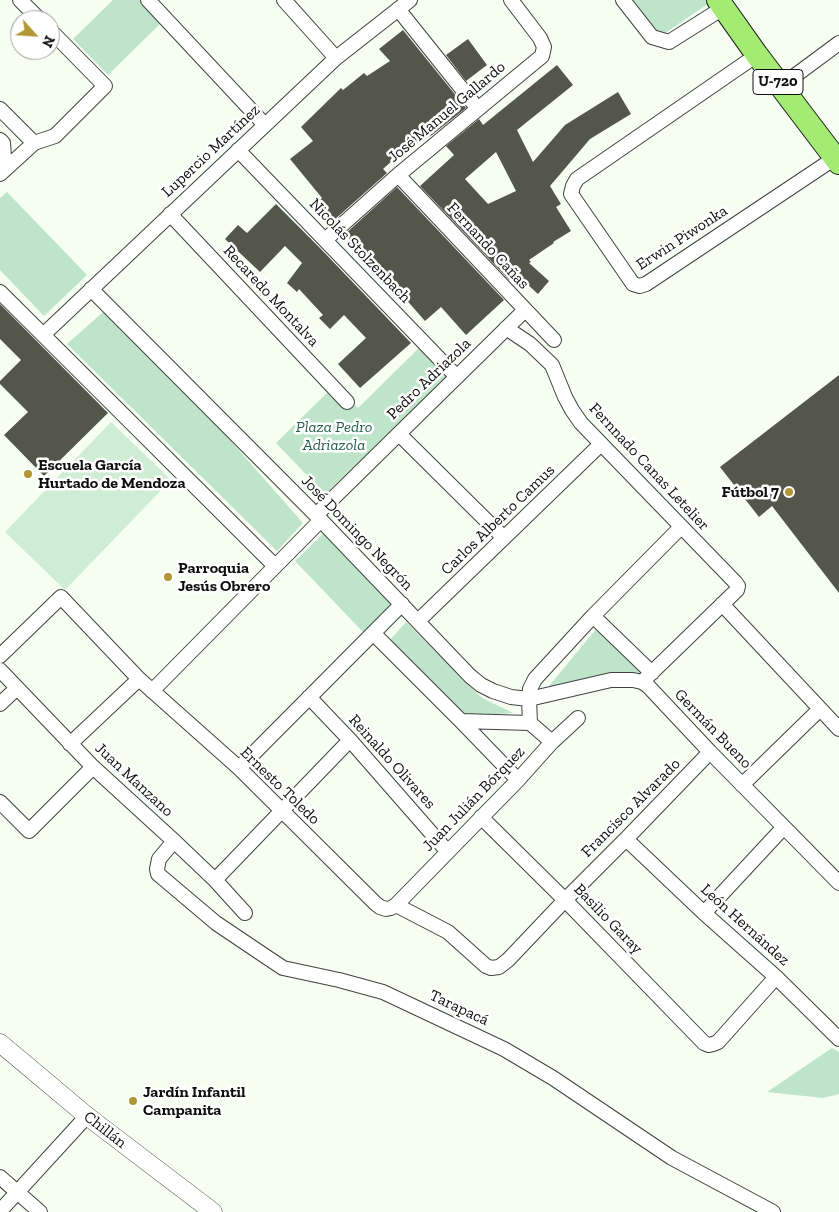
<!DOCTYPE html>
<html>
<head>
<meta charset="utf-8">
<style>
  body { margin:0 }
  #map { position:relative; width:839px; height:1212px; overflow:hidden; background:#f6fef1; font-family:"Zilla Slab",serif }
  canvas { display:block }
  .north { position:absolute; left:10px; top:10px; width:50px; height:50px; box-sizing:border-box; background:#fff; border:1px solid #9f9f9f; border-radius:50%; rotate:116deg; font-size:14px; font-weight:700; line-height:20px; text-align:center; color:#0e0e0e }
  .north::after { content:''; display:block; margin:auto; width:18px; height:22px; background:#b19734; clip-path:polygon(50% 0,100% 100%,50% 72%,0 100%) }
</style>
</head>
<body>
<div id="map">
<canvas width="839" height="1212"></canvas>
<div class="north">N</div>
</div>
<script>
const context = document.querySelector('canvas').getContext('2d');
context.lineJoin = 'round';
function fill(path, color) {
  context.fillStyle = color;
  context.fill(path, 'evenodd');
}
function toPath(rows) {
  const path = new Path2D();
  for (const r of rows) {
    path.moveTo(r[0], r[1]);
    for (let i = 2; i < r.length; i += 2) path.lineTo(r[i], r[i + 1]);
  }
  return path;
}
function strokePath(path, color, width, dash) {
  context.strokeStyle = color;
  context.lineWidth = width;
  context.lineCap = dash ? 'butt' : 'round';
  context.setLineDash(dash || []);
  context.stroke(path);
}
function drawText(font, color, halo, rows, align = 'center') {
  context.font = font + ' "Zilla Slab",serif';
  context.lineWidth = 5;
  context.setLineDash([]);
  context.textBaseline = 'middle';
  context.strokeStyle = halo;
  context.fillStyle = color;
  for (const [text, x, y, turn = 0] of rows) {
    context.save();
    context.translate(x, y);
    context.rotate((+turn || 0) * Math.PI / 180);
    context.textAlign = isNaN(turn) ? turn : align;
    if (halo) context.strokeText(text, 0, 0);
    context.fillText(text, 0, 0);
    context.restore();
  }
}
const green = toPath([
  [113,0,140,0,162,22,108,75,73,39],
  [631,0,707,0,709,3,661,36],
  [7,192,87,275,44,316,0,270,0,198],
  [111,305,303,523,277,551,67,344],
  [420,347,448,376,325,494,276,443,335,385,333,381,358,408],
  [324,533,392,603,363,632,295,561],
  [406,622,482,698,513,713,463,716,388,642],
  [597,628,643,675,544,692],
  [832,1048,839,1052,839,1094,823,1098,767,1092]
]);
const pitch = toPath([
  [111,422,171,480,65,590,5,532]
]);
const building = toPath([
  [403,30,466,108,432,135,402,152,383,169,387,173,333,221,316,203,322,198,290,159,313,141,301,127,341,88,343,90,364,73,367,76,390,61,379,49],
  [468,39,487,65,466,81,446,55],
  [557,65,573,85,517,130,533,162,565,125,618,92,631,114,590,139,550,186,561,204,556,207,571,231,553,242,554,243,529,260,531,262,529,263,549,281,538,294,516,274,509,280,420,186,454,155,446,146,479,119,483,125],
  [496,152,516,191,488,204,465,179],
  [397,187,504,300,466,335,441,307,425,321,396,288,395,289,345,234],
  [276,204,319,247,411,343,360,388,338,364,366,338,344,315,330,329,319,318,323,315,299,289,297,292,287,283,302,263,285,246,260,272,225,239,238,225,247,233],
  [0,304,108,413,44,476,4,435,28,412,0,384,0,381,21,360,0,339],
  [839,375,839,593,772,506,759,517,720,467]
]);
const minor = toPath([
  [20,0,40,20],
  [148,0,265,125],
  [284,0,336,58],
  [623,0,652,37,669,42,723,8],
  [398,9,478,109],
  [757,55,577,179,573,186,571,194,633,284,640,286,646,284,835,158],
  [781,86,839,43],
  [0,109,34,143],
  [0,140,3,143,5,169],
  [238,150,457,377],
  [0,174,34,143,55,136,105,86,50,30],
  [398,175,554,340],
  [170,214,347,402],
  [325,240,398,175,542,56,544,47,540,38,511,0],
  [91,289,316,515,470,676,481,685,493,691,511,697,529,699,611,680,633,680,642,682,648,686,710,752,839,883],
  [0,292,275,566],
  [506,328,530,344,552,365,565,397,572,410,581,423,735,582,738,586,737,590,642,682],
  [43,335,336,58,410,0],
  [399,434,504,538],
  [316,515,525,310],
  [722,604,839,729],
  [593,616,652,673],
  [418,621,601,444],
  [373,633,461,721,518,780],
  [0,656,61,597,139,679,239,768,375,903,380,907,386,909,391,908,396,905,518,780,552,742,578,718],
  [0,670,93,767,174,841,215,880,245,913],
  [152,691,321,520],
  [309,697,350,740,447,851],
  [0,704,17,688],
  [461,721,530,723],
  [552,742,530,723,529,699,530,689,535,679,593,616,681,527],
  [70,744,139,679],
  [239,768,402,604],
  [742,785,820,709],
  [0,802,29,831,93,767],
  [481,817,565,900,704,1043,709,1045,713,1044,718,1042,776,977],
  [626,839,704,913,776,977,839,1039],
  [174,841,159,859,157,869,158,874,216,923,268,958,283,968,339,980,383,992,504,1049,553,1078,672,1158,773,1212],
  [215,880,350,740],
  [396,905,448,932,486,966,491,968,499,967,508,960,565,900,626,839,710,752],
  [704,913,784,827],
  [0,1177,40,1212],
  [0,1211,87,1116]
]);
const tertiary = toPath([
  [0,1043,87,1116,213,1212]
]);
const primary = toPath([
  [718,0,757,55,839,163]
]);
const markers = [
  [28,474,5,"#b19734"],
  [789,492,5,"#b19734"],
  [168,577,5,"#b19734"],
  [133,1101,5,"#b19734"]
];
const shields = [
  [778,82,50]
];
const shieldNames = [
  ["U-720",778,82]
];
const streetNames = [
  ["José Manuel Gallardo",447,112,-40],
  ["Lupercio Martínez",211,151,-43],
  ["Erwin Piwonka",682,238,-33],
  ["Fernando Cañas",488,246,47],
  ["Nicolás Stolzenbach",360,251,46],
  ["Recaredo Montalva",271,296,47],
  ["Pedro Adriazola",429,379,-44],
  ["Fernnado Canas Letelier",649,467,47],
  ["Carlos Alberto Camus",498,520,-44],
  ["José Domingo Negrón",357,533,46],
  ["Germán Bueno",713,729,46],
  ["Reinaldo Olivares",392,762,48],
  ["Juan Manzano",134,780,43],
  ["Ernesto Toledo",280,786,44],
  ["Juan Julián Bórquez",474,799,-46],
  ["Francisco Alvarado",631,808,-45],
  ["Basilio Garay",608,919,46],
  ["León Hernández",745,925,42],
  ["Tarapacá",459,1008,25],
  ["Chillán",105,1130,38]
];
const parkNames = [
  ["Plaza Pedro",334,427],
  ["Adriazola",334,445]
];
const poiNames = [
  ["Escuela García",38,465],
  ["Hurtado de Mendoza",38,483],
  ["Fútbol 7",779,492,"right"],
  ["Parroquia",178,568],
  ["Jesús Obrero",178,586],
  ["Jardín Infantil",143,1092],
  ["Campanita",143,1110]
];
fill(green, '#bee5ca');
fill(pitch, '#cfedd4');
fill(building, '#54564c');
strokePath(minor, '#414141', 16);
strokePath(tertiary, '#414141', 19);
strokePath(primary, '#1f1f1f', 24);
strokePath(minor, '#fff', 14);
strokePath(tertiary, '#fff', 18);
strokePath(primary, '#a4eb74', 22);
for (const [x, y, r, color] of markers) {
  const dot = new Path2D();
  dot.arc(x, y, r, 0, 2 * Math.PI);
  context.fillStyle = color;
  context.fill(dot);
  strokePath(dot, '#fff', 2);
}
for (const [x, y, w] of shields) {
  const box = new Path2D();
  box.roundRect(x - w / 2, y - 12.5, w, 25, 4);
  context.fillStyle = '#fff';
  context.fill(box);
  strokePath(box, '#0e0e0e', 1);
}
drawText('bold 15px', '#0e0e0e', null, shieldNames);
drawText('16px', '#0e0e0e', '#fff', streetNames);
drawText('italic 16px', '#25604a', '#fff', parkNames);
drawText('bold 16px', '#0e0e0e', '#fff', poiNames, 'left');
</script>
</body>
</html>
